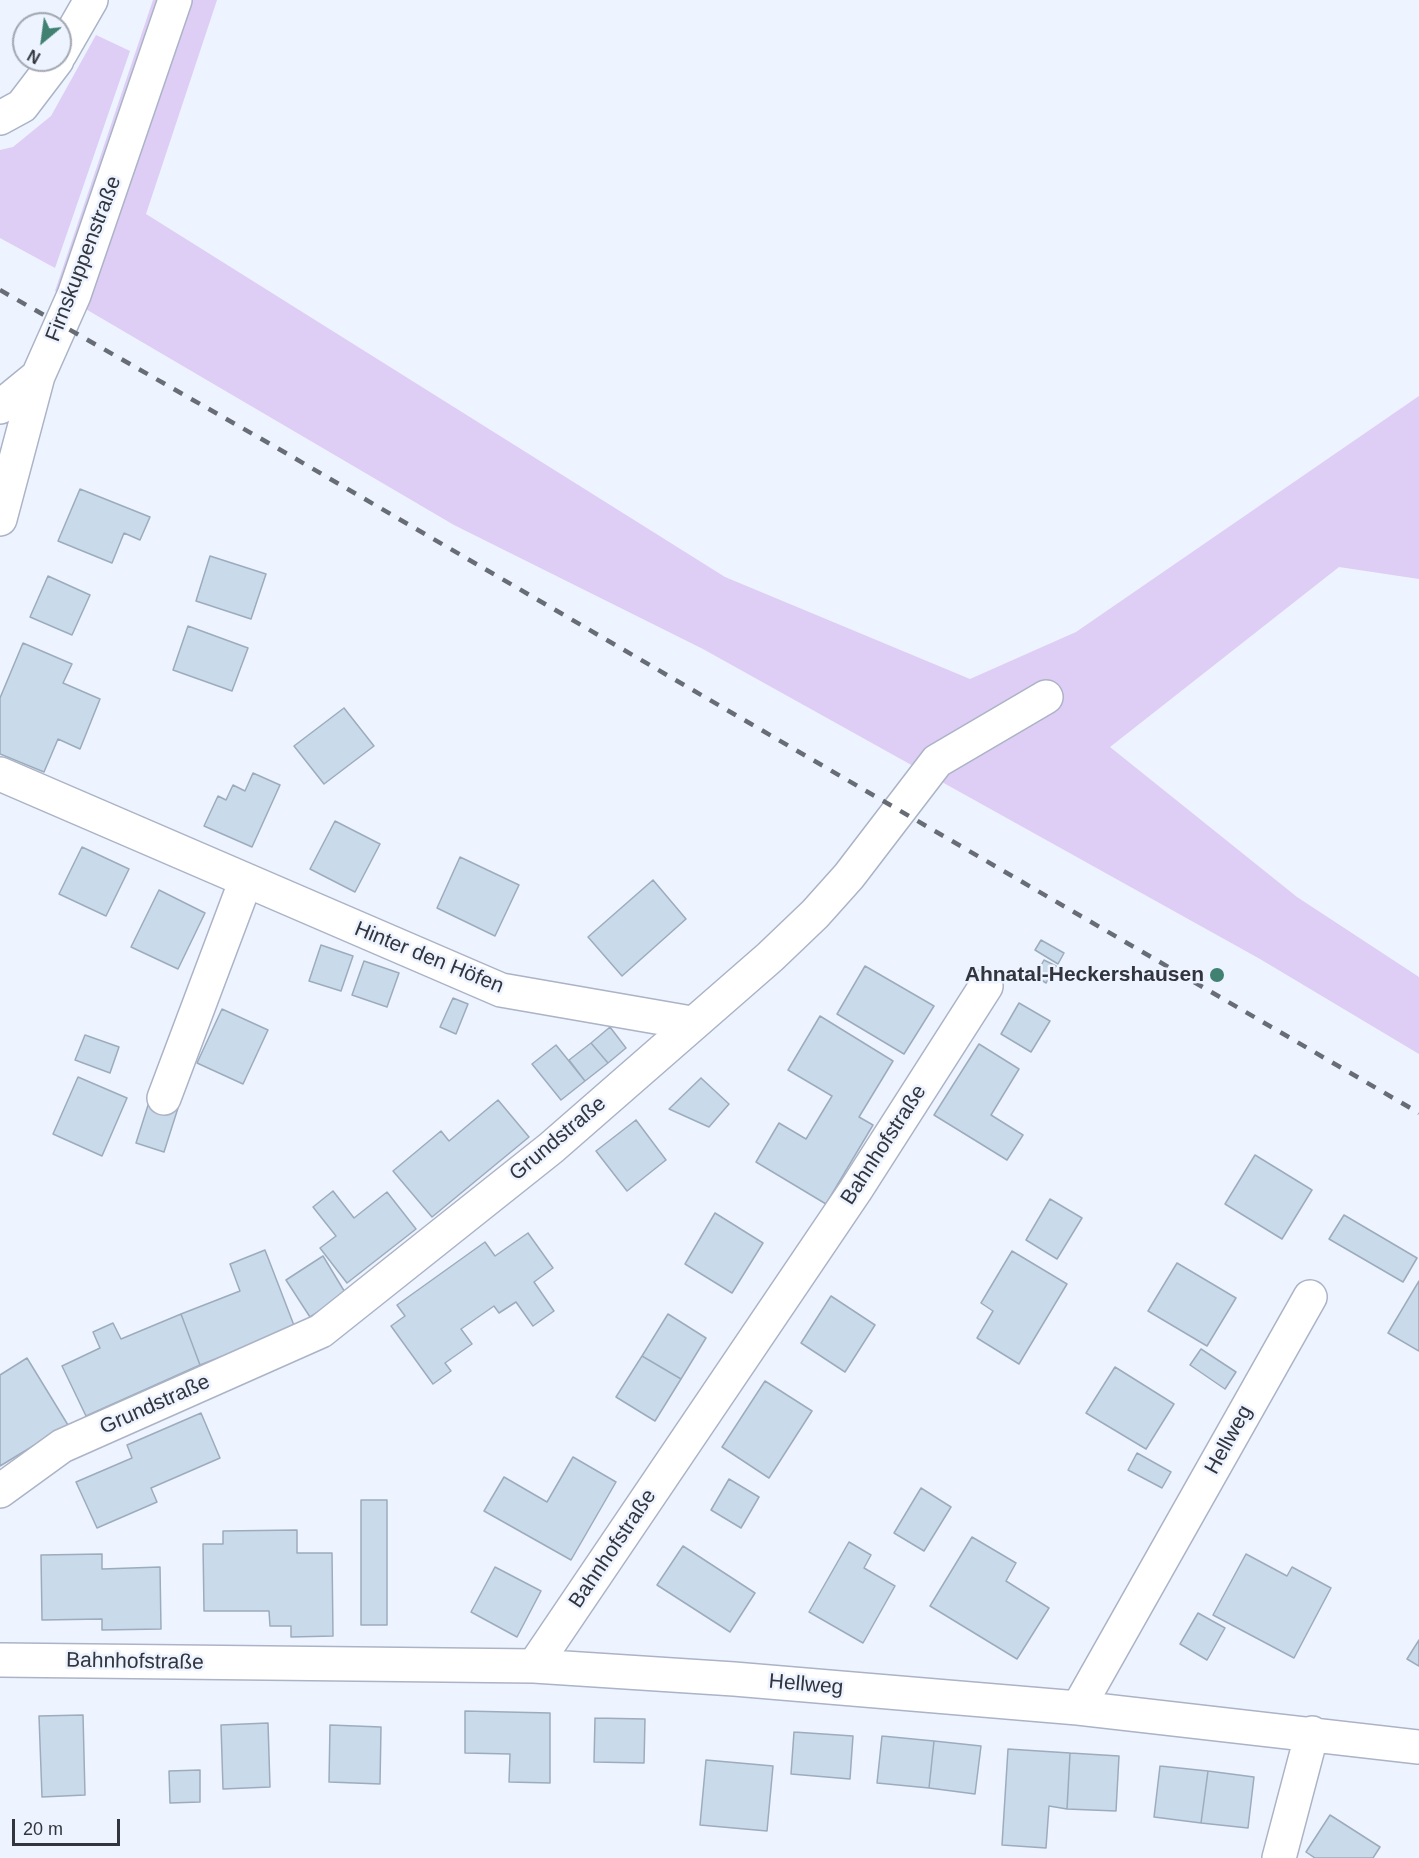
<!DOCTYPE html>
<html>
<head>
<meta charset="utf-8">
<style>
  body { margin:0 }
  #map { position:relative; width:1419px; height:1858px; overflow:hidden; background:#edf3ff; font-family:Arial,sans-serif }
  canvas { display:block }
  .north { position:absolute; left:12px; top:12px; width:60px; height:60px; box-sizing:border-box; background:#edf3ff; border:2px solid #a2a7b1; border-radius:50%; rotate:209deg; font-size:16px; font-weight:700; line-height:24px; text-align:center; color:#32353d }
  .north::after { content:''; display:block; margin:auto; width:21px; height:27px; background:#408171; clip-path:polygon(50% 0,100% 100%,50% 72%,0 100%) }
  .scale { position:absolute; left:12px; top:1819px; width:108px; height:27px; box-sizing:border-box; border:3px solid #32353d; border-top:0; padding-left:8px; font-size:18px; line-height:21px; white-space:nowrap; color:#32353d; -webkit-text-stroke:4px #edf3ff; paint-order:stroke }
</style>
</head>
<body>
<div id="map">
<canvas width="1419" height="1858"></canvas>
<div class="north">N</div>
<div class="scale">20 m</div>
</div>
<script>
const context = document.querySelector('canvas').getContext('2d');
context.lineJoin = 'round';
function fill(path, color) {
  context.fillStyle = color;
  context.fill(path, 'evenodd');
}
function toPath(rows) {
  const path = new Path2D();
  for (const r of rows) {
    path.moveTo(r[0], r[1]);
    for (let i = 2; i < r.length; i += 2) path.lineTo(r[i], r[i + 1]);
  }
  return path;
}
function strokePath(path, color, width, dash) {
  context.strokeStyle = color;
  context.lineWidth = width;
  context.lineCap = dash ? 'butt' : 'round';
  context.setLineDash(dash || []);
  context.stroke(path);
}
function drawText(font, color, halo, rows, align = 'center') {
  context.font = font + ' Arial,sans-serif';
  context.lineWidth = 5;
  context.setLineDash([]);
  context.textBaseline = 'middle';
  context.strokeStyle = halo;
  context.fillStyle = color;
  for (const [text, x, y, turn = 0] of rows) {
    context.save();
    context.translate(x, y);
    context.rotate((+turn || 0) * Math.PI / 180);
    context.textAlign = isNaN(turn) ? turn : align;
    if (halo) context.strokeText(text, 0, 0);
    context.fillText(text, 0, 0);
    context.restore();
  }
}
const green = toPath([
  [153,0,217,0,146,214,725,577,970,679,1076,632,1419,396,1419,579,1339,567,1110,747,1297,897,1419,977,1419,1054,1260,959,703,649,454,525,55,291],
  [96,35,130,51,55,268,0,238,0,150,13,147,51,116]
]);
const building = toPath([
  [80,489,150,517,140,540,124,533,112,563,58,541,80,489],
  [210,556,266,574,251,619,196,601,210,556],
  [48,576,90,595,72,635,30,617,48,576],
  [188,626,248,648,232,691,173,670,188,626],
  [23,643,72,664,63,683,100,699,80,749,58,739,44,772,0,754,0,698,23,643],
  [344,708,374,746,324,784,294,746,344,708],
  [253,773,280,785,252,847,204,826,218,796,226,800,233,785,245,791,253,773],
  [335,821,380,844,355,892,310,869,335,821],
  [82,847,129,869,106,916,59,894,82,847],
  [460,857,519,885,495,936,437,908,460,857],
  [653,880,686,919,622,976,588,937,653,880],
  [159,890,205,913,178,969,131,947,159,890],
  [1041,940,1064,953,1058,964,1035,950,1041,940],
  [321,945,353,956,341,991,309,981,321,945],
  [1044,960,1056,966,1046,983,1035,976,1044,960],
  [364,961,399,973,387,1007,352,995,364,961],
  [865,966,934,1006,904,1054,837,1014,865,966],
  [453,998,468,1004,456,1034,440,1027,453,998],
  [1019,1003,1050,1021,1031,1052,1001,1034,1019,1003],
  [222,1009,268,1030,243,1084,197,1063,222,1009],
  [820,1016,893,1061,859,1117,873,1125,826,1204,756,1162,779,1123,806,1139,832,1096,788,1070,820,1016],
  [610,1027,626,1048,608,1063,591,1043,610,1027],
  [85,1035,119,1047,110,1073,75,1060,85,1035],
  [591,1043,608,1063,585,1081,569,1060,591,1043],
  [979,1044,1019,1069,991,1115,1023,1135,1007,1160,934,1115,979,1044],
  [556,1045,585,1081,561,1100,532,1064,556,1045],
  [78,1077,127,1098,102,1156,53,1134,78,1077],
  [701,1078,729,1104,709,1127,669,1109,701,1078],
  [150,1099,178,1108,164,1152,136,1143,150,1099],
  [498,1100,529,1137,432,1217,393,1171,441,1131,449,1141,498,1100],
  [636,1120,666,1160,627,1191,596,1151,636,1120],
  [1255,1155,1312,1190,1282,1239,1225,1204,1255,1155],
  [333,1191,354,1218,387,1192,416,1229,347,1283,320,1248,336,1236,313,1207,333,1191],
  [1050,1199,1082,1218,1057,1259,1026,1240,1050,1199],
  [715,1213,763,1243,732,1293,685,1264,715,1213],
  [1344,1215,1417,1258,1403,1282,1329,1239,1344,1215],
  [528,1233,553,1268,534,1282,554,1311,533,1326,516,1302,499,1313,494,1306,461,1329,472,1344,445,1363,451,1371,433,1384,391,1326,405,1316,397,1305,485,1242,495,1256,528,1233],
  [265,1250,295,1328,200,1365,181,1314,240,1291,230,1264,265,1250],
  [1012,1251,1067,1284,1019,1364,977,1338,993,1311,981,1303,1012,1251],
  [323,1256,346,1294,310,1317,286,1280,323,1256],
  [1177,1263,1236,1298,1207,1346,1148,1311,1177,1263],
  [1419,1281,1419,1351,1388,1333,1419,1281],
  [831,1296,875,1325,845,1372,801,1343,831,1296],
  [181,1314,200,1365,86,1416,62,1366,100,1348,93,1332,113,1323,121,1339,181,1314],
  [668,1314,706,1338,681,1379,642,1356,668,1314],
  [1201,1349,1236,1372,1225,1389,1190,1365,1201,1349],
  [642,1356,681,1379,655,1421,616,1397,642,1356],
  [27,1358,68,1425,0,1466,0,1375,27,1358],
  [1115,1367,1174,1404,1146,1449,1086,1413,1115,1367],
  [765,1381,812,1411,769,1478,722,1447,765,1381],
  [201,1413,220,1458,151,1488,157,1502,97,1528,76,1482,132,1458,127,1445,201,1413],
  [1137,1453,1171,1472,1162,1488,1128,1470,1137,1453],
  [573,1457,616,1482,571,1560,484,1511,504,1477,547,1502,573,1457],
  [729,1479,759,1497,741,1528,711,1510,729,1479],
  [921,1488,951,1507,924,1551,894,1533,921,1488],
  [361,1500,387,1500,387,1625,361,1625,361,1500],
  [297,1530,297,1553,332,1553,333,1636,291,1637,291,1626,270,1626,269,1611,204,1611,203,1544,223,1544,223,1531,297,1530],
  [972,1537,1016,1563,1006,1581,1049,1608,1017,1659,930,1606,972,1537],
  [849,1542,871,1555,864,1568,895,1586,863,1643,809,1612,849,1542],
  [683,1546,755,1593,730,1632,657,1585,683,1546],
  [102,1554,102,1569,160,1567,161,1629,102,1630,102,1619,42,1620,41,1555,102,1554],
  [1246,1554,1287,1576,1292,1567,1331,1588,1294,1658,1213,1615,1246,1554],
  [495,1567,541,1591,517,1637,471,1612,495,1567],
  [1198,1613,1225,1628,1207,1660,1180,1644,1198,1613],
  [1419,1640,1419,1666,1407,1659,1419,1640],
  [465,1711,550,1713,550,1783,509,1782,510,1754,465,1753,465,1711],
  [83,1715,85,1795,42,1797,39,1716,83,1715],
  [595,1718,645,1719,644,1763,594,1762,595,1718],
  [268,1723,270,1787,223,1789,221,1725,268,1723],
  [330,1725,381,1727,380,1784,329,1782,330,1725],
  [794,1732,853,1736,850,1779,791,1774,794,1732],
  [882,1736,934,1741,929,1788,877,1783,882,1736],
  [934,1741,981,1746,975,1794,929,1788,934,1741],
  [1008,1749,1070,1753,1067,1809,1049,1806,1046,1848,1002,1845,1008,1749],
  [1070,1753,1119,1756,1116,1811,1067,1809,1070,1753],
  [706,1760,773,1766,767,1831,700,1825,706,1760],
  [1160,1766,1208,1771,1201,1823,1154,1817,1160,1766],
  [200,1770,200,1802,170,1803,169,1771,200,1770],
  [1208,1771,1254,1777,1248,1828,1201,1823,1208,1771],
  [1330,1815,1380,1847,1373,1858,1315,1858,1306,1852,1330,1815]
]);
const minor = toPath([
  [60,54,91,0],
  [0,118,22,106,57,60],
  [0,407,38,376],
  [0,519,38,376,74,295,175,0],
  [0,774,501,990,691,1023],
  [164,1098,246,880],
  [0,1491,62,1446,321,1331,551,1148,770,957,815,914,849,876,937,761,1046,697],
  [0,1660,534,1666,734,1679,1078,1708,1419,1747],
  [534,1666,855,1191,986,986],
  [1078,1708,1310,1297],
  [1279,1858,1312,1733]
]);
const rail = toPath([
  [0,290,272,445,1419,1113]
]);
const markers = [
  [1217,975,8,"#408171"]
];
const streetNames = [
  ["Firnskuppenstraße",84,259,-69],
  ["Hinter den Höfen",429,958,22],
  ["Grundstraße",558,1139,-40],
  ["Bahnhofstraße",884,1145,-57],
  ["Grundstraße",155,1405,-24],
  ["Hellweg",1229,1440,-61],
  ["Bahnhofstraße",613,1549,-56],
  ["Bahnhofstraße",135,1662,1],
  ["Hellweg",806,1685,5]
];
const poiNames = [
  ["Ahnatal-Heckershausen",1204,975]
];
fill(green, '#decdf5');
fill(building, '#c9daea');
strokePath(building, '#9cacbc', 1.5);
strokePath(minor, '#abb3c6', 36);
strokePath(minor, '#fff', 33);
strokePath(rail, '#686c75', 4.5, [10, 10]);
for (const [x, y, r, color] of markers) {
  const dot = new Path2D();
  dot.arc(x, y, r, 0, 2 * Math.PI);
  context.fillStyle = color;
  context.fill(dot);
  strokePath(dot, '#edf3ff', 2);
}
drawText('21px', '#32353d', '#edf3ff', streetNames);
drawText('bold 21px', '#32353d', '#edf3ff', poiNames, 'right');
</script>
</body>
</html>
